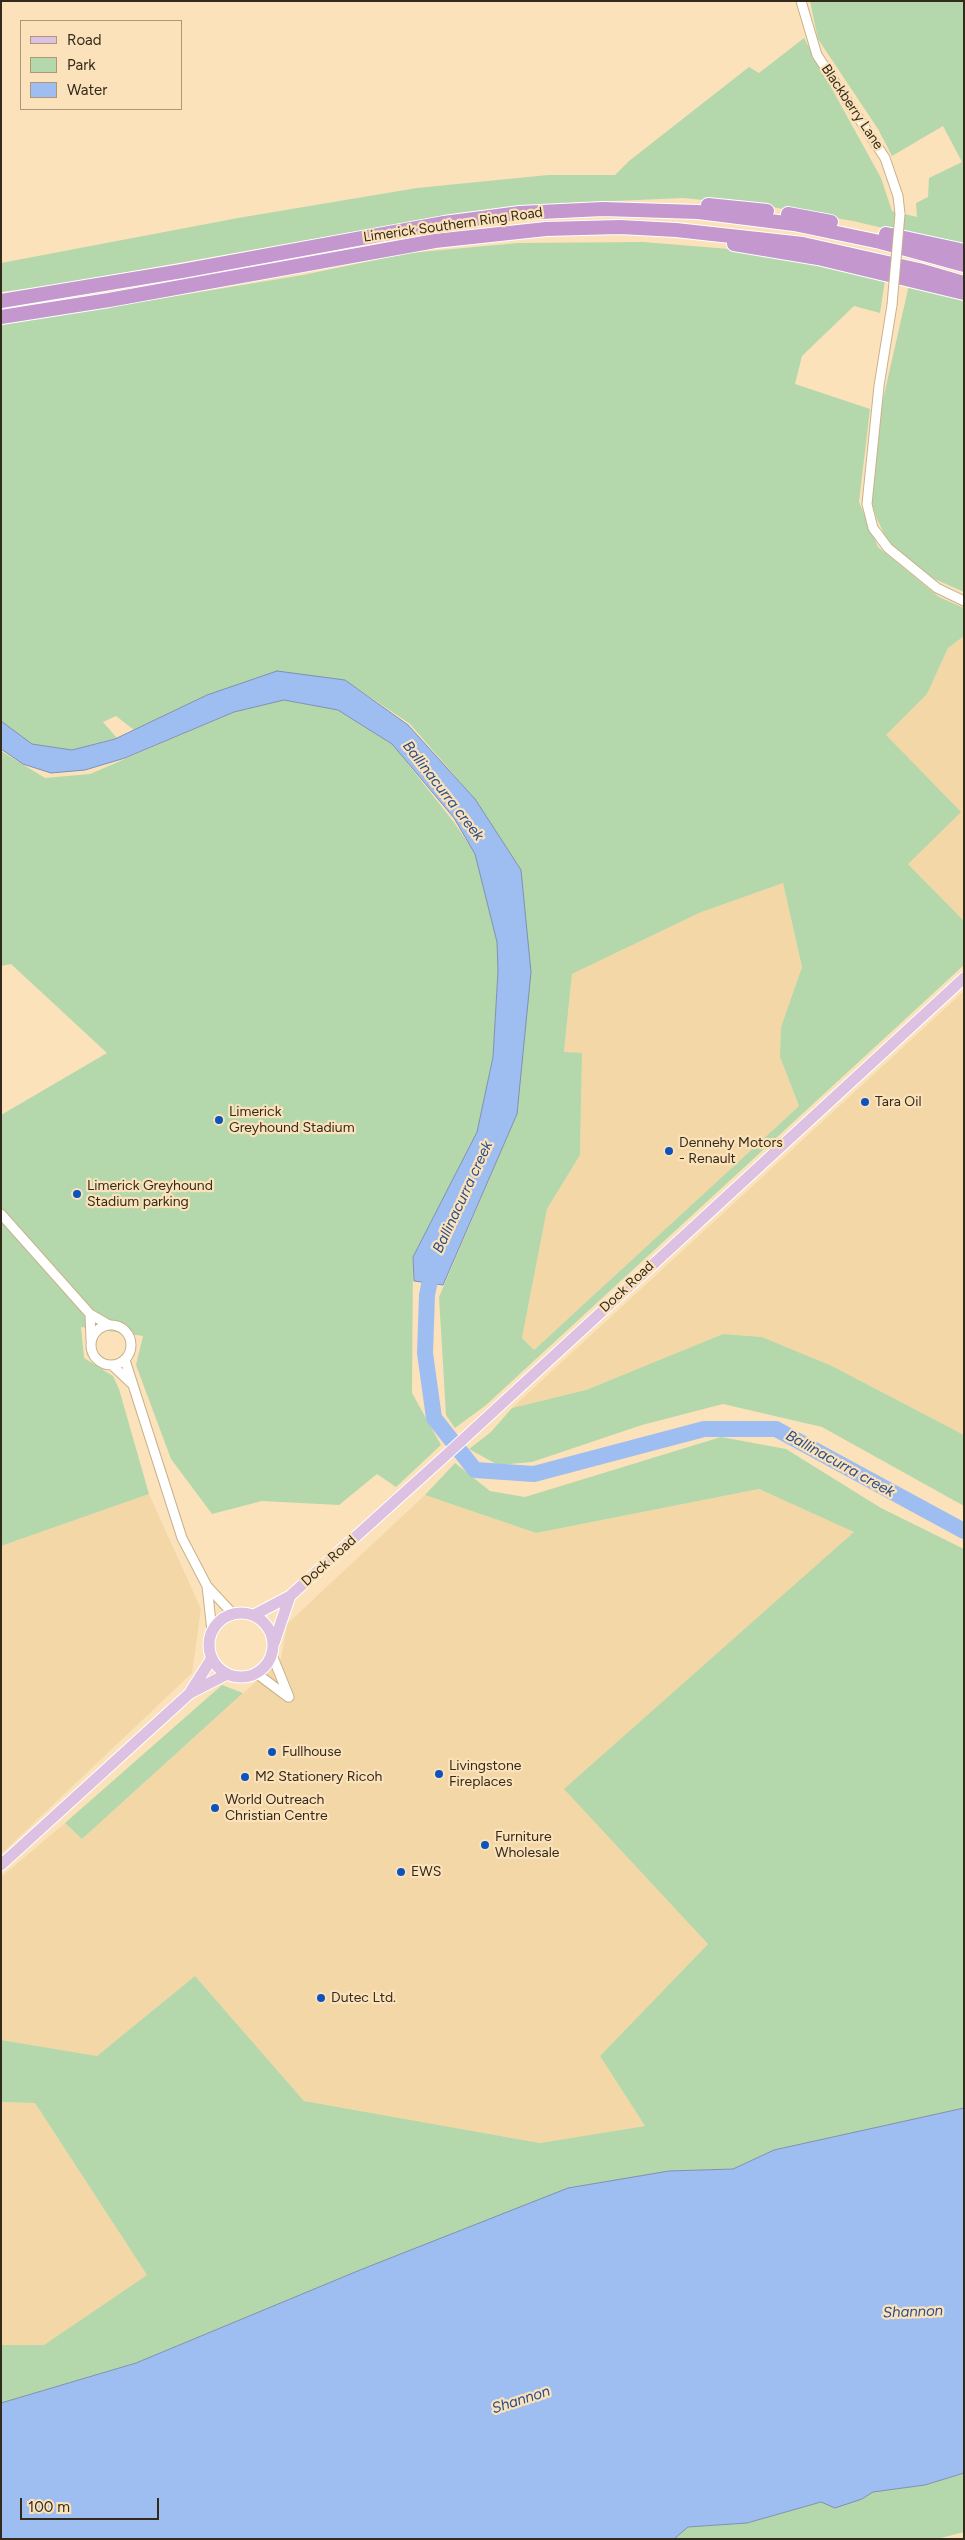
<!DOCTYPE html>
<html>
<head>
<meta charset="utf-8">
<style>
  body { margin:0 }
  #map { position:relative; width:965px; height:2540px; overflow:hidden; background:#fbe2ba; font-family:Figtree,sans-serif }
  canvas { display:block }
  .frame { position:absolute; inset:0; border:2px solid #342a1b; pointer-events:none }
  .legend { position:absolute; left:20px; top:20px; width:162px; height:90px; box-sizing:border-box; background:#fbe2ba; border:1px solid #ab987a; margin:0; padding:6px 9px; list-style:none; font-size:15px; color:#342a1b }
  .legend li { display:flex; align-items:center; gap:10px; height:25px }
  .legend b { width:25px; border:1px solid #ab987a }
  .scale { position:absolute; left:20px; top:2498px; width:139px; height:22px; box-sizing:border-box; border:2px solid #342a1b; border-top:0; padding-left:6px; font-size:15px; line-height:18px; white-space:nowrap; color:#342a1b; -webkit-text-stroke:4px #fbe2ba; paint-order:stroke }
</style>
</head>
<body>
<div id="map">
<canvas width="965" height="2540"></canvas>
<div class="frame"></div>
<ul class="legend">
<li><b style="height:6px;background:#dcc1e2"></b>Road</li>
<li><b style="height:14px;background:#b4d8ac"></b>Park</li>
<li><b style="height:14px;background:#9ebdf1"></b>Water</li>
</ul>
<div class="scale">100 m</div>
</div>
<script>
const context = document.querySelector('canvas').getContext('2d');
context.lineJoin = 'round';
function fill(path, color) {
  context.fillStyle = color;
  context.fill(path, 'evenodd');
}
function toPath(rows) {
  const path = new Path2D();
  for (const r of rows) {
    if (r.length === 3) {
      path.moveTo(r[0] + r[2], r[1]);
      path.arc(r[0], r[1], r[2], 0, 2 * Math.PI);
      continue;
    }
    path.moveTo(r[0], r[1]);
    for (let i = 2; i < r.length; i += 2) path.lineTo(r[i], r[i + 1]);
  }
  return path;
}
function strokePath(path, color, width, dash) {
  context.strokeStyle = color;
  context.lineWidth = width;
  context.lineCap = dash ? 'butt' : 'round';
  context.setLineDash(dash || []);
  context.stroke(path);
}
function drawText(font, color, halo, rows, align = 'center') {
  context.font = font + ' Figtree,sans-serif';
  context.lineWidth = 4.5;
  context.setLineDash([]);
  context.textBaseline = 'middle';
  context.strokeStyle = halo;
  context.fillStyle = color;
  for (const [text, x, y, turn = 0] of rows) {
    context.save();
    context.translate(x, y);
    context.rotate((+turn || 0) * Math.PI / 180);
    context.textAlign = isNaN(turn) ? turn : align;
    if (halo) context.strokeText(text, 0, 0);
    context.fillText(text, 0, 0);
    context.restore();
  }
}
const built = toPath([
  [964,636,964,921,908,864,886,735,927,694,948,648],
  [783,883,802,967,781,1027,780,1057,799,1106,534,1350,522,1338,547,1209,580,1155,582,1054,564,1053,572,974,699,913],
  [964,991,964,1435,832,1366,762,1337,723,1334,586,1390,512,1408],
  [759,1489,855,1532,565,1789,708,1944,600,2056,645,2126,540,2143,304,2101,195,1976,97,2056,1,2040,1,1877,65,1823,82,1839,281,1659,287,1624,425,1495,536,1533],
  [149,1494,201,1609,192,1673,1,1854,1,1546],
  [1,2102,35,2103,147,2275,44,2345,1,2345]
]);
const green = toPath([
  [810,1,964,1,964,247,853,221,766,206,683,198,568,203,465,212,55,285,1,292,1,263,238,218,417,188,548,175,615,175,629,161,749,67,759,73,804,38,881,178,892,211,917,217,916,203,928,197,929,178,962,162,943,126,892,156,878,129,818,39],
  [643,242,742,250,885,280,880,313,854,306,802,356,795,384,870,409,859,502,878,547,939,597,964,608,964,636,948,648,927,694,886,735,961,812,908,864,964,921,964,965,486,1405,455,1428,446,1415,439,1297,517,1114,521,870,475,799,410,724,345,680,207,695,134,730,116,716,103,722,117,738,72,750,32,744,1,721,1,325,303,275,409,253,518,243],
  [783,883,802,967,781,1027,780,1057,799,1106,534,1350,522,1338,547,1209,580,1155,582,1053,564,1052,572,974,699,913],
  [909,285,964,301,964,592,930,577,888,542,877,519,870,497,879,417],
  [283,700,338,710,392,744,453,821,475,853,497,942,498,971,493,1057,477,1132,413,1257,412,1393,441,1445,396,1487,377,1474,339,1505,262,1501,212,1514,171,1459,136,1365,143,1336,81,1327,84,1358,113,1376,119,1389,149,1494,1,1546,1,1115,107,1053,11,964,1,966,1,751,45,778,90,774,234,712],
  [723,1334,762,1337,832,1366,964,1435,964,1506,822,1427,723,1404,642,1425,532,1462,498,1465,469,1449,491,1432,512,1408,586,1390],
  [721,1437,786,1449,881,1508,964,1549,964,2108,774,2150,733,2169,669,2171,462,2231,360,2270,136,2363,1,2403,1,2345,44,2345,147,2275,35,2103,1,2102,1,2040,97,2056,195,1976,304,2101,540,2143,645,2126,600,2056,708,1944,564,1789,854,1532,759,1489,536,1533,425,1495,455,1463,490,1491,525,1497],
  [222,1685,243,1693,82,1839,65,1823],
  [964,2473,964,2532,937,2539,674,2539,688,2527,747,2523,821,2502,862,2499,873,2492,925,2485]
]);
const water = toPath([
  [277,671,345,680,408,725,475,799,521,870,531,972,517,1114,443,1285,414,1281,413,1257,477,1132,493,1057,498,971,497,942,475,854,454,818,392,744,338,710,284,700,234,712,125,758,85,770,51,773,23,764,1,749,1,721,32,744,72,750,115,739,207,695,277,671],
  [964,2108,964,2473,925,2485,873,2492,862,2499,835,2508,821,2502,747,2523,688,2527,674,2539,1,2539,1,2403,136,2363,360,2270,568,2188,669,2171,733,2169,774,2150,964,2108]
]);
const river = toPath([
  [434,1261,427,1295,425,1353,434,1418,475,1470,534,1474,704,1429,776,1429,964,1531]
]);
const minor = toPath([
  [801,1,817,55,885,158,898,196,900,214],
  [892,305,879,386,867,504,873,528,888,548,937,588,964,601],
  [1,1214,90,1314],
  [111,1345,20],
  [91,1340,90,1314,109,1325],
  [125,1360,182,1538,207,1586,233,1614],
  [112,1365,131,1383],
  [207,1586,212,1631],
  [272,1655,289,1697],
  [256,1673,288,1697]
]);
const major = toPath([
  [241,1645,32],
  [254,1615,290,1596,444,1457,964,978],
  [274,1643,290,1596],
  [191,1691,212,1658],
  [1,1865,190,1693,227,1674]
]);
const highway = toPath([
  [708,205,767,211],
  [788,214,831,222],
  [886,234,964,251],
  [734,244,818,258,964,293],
  [1,301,182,271,444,223,520,213,603,209,698,212,794,224,880,242,964,265],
  [1,317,109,300,435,241,546,229,620,227,676,230,803,244,919,270,964,283]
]);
const minorBridge = toPath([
  [892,305,900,214]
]);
const markers = [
  [865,1102,5,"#0d53bd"],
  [219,1120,5,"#0d53bd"],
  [669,1151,5,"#0d53bd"],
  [77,1194,5,"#0d53bd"],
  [272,1752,5,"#0d53bd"],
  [439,1774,5,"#0d53bd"],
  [245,1777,5,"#0d53bd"],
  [215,1808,5,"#0d53bd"],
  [485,1845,5,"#0d53bd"],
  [401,1872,5,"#0d53bd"],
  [321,1998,5,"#0d53bd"]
];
const streetNames = [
  ["Blackberry Lane",852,107,56],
  ["Limerick Southern Ring Road",453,225,-8],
  ["Dock Road",627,1287,-43],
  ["Dock Road",329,1561,-42]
];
const poiNames = [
  ["Tara Oil",875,1102],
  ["Limerick",229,1112],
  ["Greyhound Stadium",229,1128],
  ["Dennehy Motors",679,1143],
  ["- Renault",679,1159],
  ["Limerick Greyhound",87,1186],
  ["Stadium parking",87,1202],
  ["Fullhouse",282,1752],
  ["Livingstone",449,1766],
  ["Fireplaces",449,1782],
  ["M2 Stationery Ricoh",255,1777],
  ["World Outreach",225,1800],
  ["Christian Centre",225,1816],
  ["Furniture",495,1837],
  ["Wholesale",495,1853],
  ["EWS",411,1872],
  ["Dutec Ltd.",331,1998]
];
const waterNames = [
  ["Ballinacurra creek",443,791,52],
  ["Ballinacurra creek",463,1197,-65],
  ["Ballinacurra creek",840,1464,29],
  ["Shannon",913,2312,-2],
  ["Shannon",521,2400,-18]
];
fill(built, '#f3d7a7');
fill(green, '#b4d8ac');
fill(water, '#9ebdf1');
strokePath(water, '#7e91b1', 1);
strokePath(river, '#9ebdf1', 16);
strokePath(minor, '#c8b18a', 11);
strokePath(major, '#fff', 13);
strokePath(highway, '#fff', 16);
strokePath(minor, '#fff', 9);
strokePath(major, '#dcc1e2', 11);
strokePath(highway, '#c497ce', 14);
strokePath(minorBridge, '#c8b18a', 11, []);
strokePath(minorBridge, '#fff', 9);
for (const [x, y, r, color] of markers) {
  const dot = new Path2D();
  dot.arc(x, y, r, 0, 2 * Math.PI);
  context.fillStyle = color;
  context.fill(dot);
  strokePath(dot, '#fbe2ba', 2);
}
drawText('14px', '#342a1b', '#fbe2ba', streetNames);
drawText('14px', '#342a1b', '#fbe2ba', poiNames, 'left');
drawText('italic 15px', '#284e8b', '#fbe2ba', waterNames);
</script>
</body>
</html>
